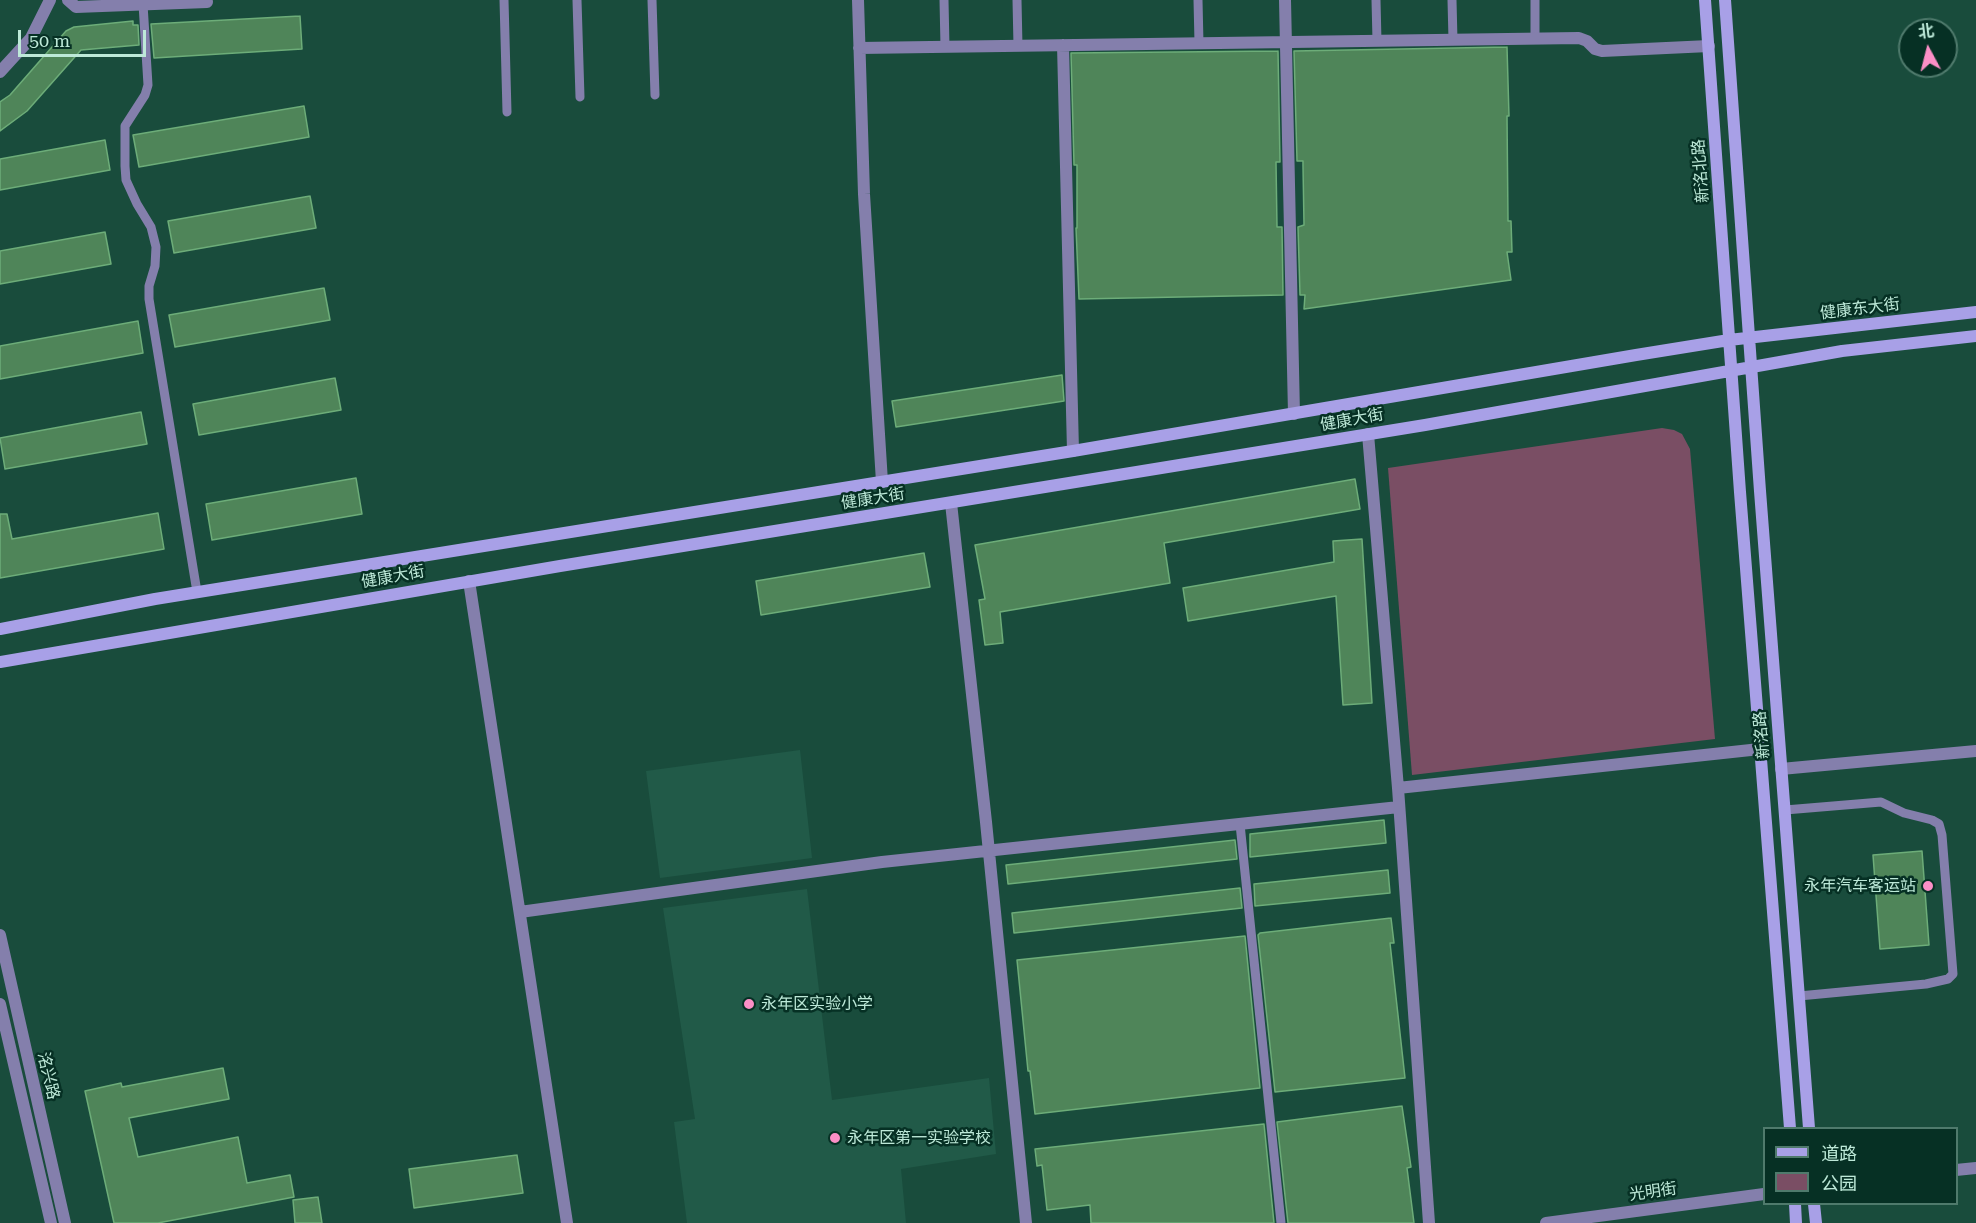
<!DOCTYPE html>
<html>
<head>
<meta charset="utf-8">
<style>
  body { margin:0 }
  #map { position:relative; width:1976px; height:1223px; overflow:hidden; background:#194c3c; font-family:"Roboto Serif","Noto Sans SC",serif }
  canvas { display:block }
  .legend { position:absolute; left:1763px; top:1127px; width:195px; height:78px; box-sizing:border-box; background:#063024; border:2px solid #4f7a6c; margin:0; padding:8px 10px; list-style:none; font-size:18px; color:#bde9d8 }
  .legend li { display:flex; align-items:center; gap:12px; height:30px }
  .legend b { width:30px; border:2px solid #4f7a6c }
  .north { position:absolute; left:1898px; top:18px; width:60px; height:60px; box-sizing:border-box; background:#063024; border:2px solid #4f7a6c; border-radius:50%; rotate:353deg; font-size:16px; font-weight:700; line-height:24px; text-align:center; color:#bde9d8 }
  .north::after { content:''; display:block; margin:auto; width:21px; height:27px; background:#fb8fc6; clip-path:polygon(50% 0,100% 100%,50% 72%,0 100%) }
  .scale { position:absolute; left:18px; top:30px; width:128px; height:27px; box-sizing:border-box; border:3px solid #bde9d8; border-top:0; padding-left:8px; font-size:18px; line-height:21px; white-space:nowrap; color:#bde9d8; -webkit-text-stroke:4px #063024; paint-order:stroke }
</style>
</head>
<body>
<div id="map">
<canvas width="1976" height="1223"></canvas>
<ul class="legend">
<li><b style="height:8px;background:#a8a0e7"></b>道路</li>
<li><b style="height:16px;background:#7a4e64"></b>公园</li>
</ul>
<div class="north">北</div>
<div class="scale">50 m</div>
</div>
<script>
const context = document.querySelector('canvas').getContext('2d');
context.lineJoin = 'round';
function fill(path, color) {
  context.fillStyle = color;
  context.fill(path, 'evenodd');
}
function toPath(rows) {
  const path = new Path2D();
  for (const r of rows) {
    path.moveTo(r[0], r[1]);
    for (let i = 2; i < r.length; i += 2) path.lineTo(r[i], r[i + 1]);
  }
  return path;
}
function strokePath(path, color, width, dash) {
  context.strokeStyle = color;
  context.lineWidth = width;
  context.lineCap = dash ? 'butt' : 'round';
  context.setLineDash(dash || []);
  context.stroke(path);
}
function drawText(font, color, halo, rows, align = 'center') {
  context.font = font + ' "Roboto Serif","Noto Sans SC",serif';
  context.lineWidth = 5;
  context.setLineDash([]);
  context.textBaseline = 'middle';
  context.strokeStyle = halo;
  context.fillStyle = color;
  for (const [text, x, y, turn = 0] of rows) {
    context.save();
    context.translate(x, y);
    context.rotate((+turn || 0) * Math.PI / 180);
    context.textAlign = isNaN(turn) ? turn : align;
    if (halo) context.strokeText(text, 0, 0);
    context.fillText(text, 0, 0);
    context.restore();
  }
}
const built = toPath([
  [800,750,812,858,660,878,646,771],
  [807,889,832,1100,989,1078,996,1154,901,1169,906,1223,687,1223,674,1122,695,1119,663,908]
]);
const green = toPath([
  [1662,428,1674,430,1682,434,1690,449,1715,739,1412,775,1388,468]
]);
const building = toPath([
  [300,16,302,49,154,58,151,24,300,16],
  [133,21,133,25,138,25,139,45,81,50,27,111,0,131,0,102,10,95,66,31,74,27,133,21],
  [1507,47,1509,116,1507,116,1508,221,1511,221,1512,252,1507,252,1511,280,1304,309,1305,295,1300,295,1298,227,1304,225,1303,166,1303,161,1297,161,1294,51,1507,47],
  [1278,51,1280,162,1276,162,1277,227,1282,227,1283,295,1079,299,1076,228,1077,228,1077,165,1074,165,1071,53,1278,51],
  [304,106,309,137,139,167,133,135,304,106],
  [105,140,110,170,0,190,0,159,105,140],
  [310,196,316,228,174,253,168,221,310,196],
  [105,232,111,264,0,284,0,251,105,232],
  [324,288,330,320,175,347,169,315,324,288],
  [138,321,143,353,0,379,0,346,138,321],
  [1062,375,1064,401,896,427,892,401,1062,375],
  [335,378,341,410,199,435,193,404,335,378],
  [141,412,147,444,5,469,0,438,141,412],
  [356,478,362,514,212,540,206,504,356,478],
  [1355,479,1360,509,1164,543,1170,583,1000,612,1003,643,985,645,979,600,985,599,975,545,1355,479],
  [158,513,164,549,0,578,0,514,7,514,12,539,158,513],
  [1362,539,1372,703,1343,705,1336,596,1188,621,1183,588,1334,562,1333,541,1362,539],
  [924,553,930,587,761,615,756,581,924,553],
  [1384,820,1386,843,1250,857,1250,834,1384,820],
  [1235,840,1237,859,1008,884,1006,865,1235,840],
  [1922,851,1929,945,1880,949,1873,855,1922,851],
  [1388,870,1390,893,1255,906,1254,884,1388,870],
  [1240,888,1242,908,1014,933,1012,913,1240,888],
  [1391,918,1394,943,1390,943,1405,1078,1275,1092,1258,935,1260,933,1391,918],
  [1245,936,1260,1088,1035,1114,1030,1071,1028,1071,1017,960,1245,936],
  [223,1068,229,1099,129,1118,138,1157,238,1137,247,1183,290,1175,294,1197,158,1223,114,1223,85,1091,121,1083,122,1087,223,1068],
  [1402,1106,1411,1167,1407,1168,1414,1223,1288,1223,1277,1122,1402,1106],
  [1264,1124,1274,1223,1091,1223,1090,1205,1047,1210,1042,1165,1037,1166,1035,1149,1264,1124],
  [517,1155,523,1193,414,1208,409,1169,517,1155],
  [318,1197,322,1223,295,1223,293,1200,318,1197]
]);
const service = toPath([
  [504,0,507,112],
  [577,0,580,97],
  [652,0,655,95],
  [944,0,945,47],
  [1017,0,1018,46],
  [1198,0,1199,43],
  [1376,0,1377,41],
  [1452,0,1453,40],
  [1535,0,1535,39],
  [143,4,148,85,145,95,125,126,125,166,126,180,137,204,151,227,156,247,155,266,149,286,149,299,197,592],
  [1785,810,1881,802,1904,813,1932,820,1939,824,1942,835,1953,974,1948,979,1926,984,1799,996],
  [1240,824,1281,1223]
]);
const pedestrian = toPath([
  [0,72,31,38,50,0]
]);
const minor = toPath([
  [68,0,76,7,207,2],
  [858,0,864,194,882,482],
  [1285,0,1294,414],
  [1063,45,1073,451],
  [859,48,1579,38,1587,41,1595,49,1602,51,1709,46],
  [1368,434,1398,788,1429,1223],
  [951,503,986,822,1026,1223],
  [469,581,567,1223],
  [1781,769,1976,751],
  [1398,788,1760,749],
  [520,912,882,862,1399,807],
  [1956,1170,1976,1168],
  [1546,1223,1764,1194]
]);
const tertiary = toPath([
  [0,935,65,1223],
  [0,1004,51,1223]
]);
const secondary = toPath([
  [1705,0,1740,492,1790,1128],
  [1725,0,1760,491,1809,1128],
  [0,629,155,599,1073,451,1636,355,1729,340,1976,312],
  [0,662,560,566,1425,425,1842,351,1976,336],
  [1795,1204,1796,1223],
  [1814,1204,1816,1223]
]);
const markers = [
  [1928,886,6,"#fb8fc6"],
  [749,1004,6,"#fb8fc6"],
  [835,1138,6,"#fb8fc6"]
];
const streetNames = [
  ["新洺北路",1701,171,-94],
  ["健康东大街",1860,309,-7],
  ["健康大街",1352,420,-10],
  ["健康大街",873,499,-9],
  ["健康大街",393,577,-10],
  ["新洺路",1762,735,-95],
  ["洺兴路",48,1076,77],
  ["光明街",1653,1192,-8]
];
const poiNames = [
  ["永年汽车客运站",1916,886,"right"],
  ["永年区实验小学",761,1004],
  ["永年区第一实验学校",847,1138]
];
fill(built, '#215a48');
fill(green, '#7a4e64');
fill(building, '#4f8559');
strokePath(building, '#6dad79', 1.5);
strokePath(service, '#847fac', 9);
strokePath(pedestrian, '#847fac', 12);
strokePath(minor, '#847fac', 12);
strokePath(tertiary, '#847fac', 12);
strokePath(secondary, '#a8a0e7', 12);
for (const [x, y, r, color] of markers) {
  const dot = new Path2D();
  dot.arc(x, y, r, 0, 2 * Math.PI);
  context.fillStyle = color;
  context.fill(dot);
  strokePath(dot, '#063024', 2);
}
drawText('16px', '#bde9d8', '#063024', streetNames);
drawText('16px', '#bde9d8', '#063024', poiNames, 'left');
</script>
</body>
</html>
